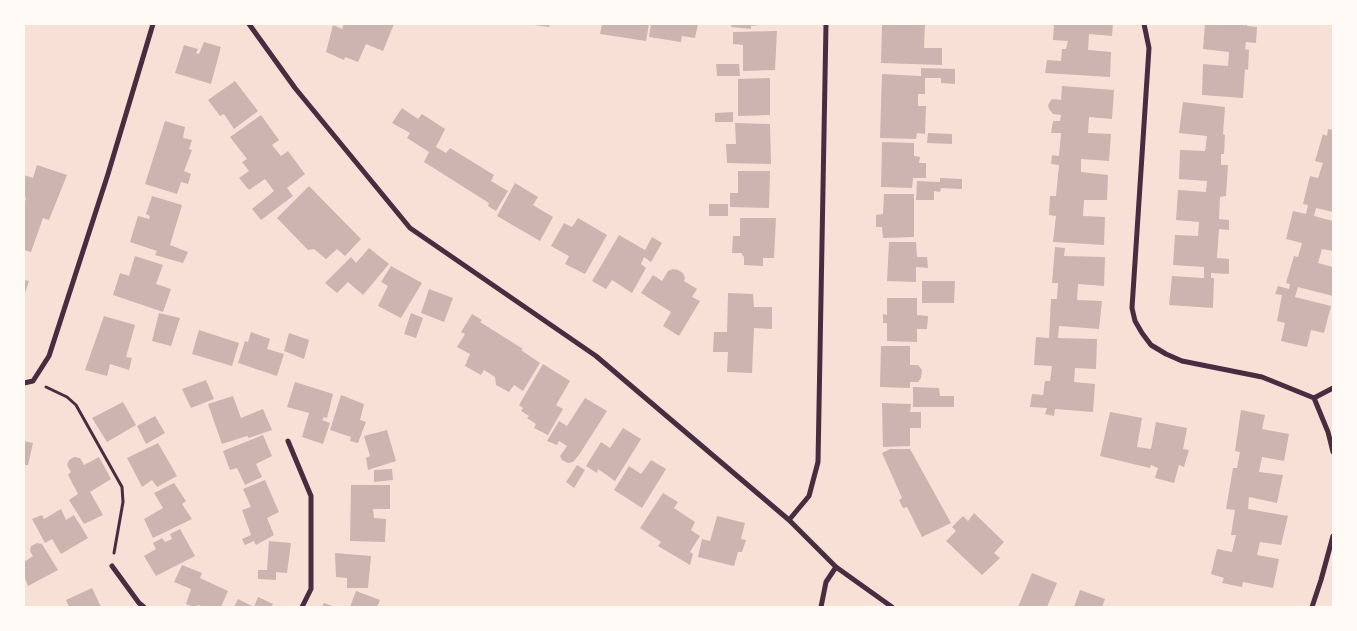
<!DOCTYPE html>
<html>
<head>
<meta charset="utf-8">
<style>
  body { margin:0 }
  #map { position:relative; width:1357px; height:631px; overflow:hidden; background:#f7e1d7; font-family:"Golos Text",sans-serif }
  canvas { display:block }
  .frame { position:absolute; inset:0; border:25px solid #fffaf5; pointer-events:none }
</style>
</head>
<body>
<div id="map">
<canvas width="1357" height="631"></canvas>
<div class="frame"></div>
</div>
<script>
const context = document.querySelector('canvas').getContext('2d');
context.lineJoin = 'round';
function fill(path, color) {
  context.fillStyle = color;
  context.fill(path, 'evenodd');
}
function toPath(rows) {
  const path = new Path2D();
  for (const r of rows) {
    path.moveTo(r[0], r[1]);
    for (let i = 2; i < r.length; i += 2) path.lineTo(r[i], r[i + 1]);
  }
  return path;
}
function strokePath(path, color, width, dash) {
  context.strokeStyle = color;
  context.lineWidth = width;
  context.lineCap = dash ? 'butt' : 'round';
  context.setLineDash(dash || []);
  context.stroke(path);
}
const building = toPath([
  [344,24,394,24,383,51,366,44,358,62,345,57,344,60,326,52,333,25,342,29],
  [534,24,550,24,549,27,534,25],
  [602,24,649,24,646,41,600,34],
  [651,24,698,24,695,38,682,36,681,42,649,37],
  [732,24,759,24,759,25,751,26,751,29,731,27],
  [882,24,925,24,924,48,942,48,942,65,881,63],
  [1054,24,1113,24,1112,36,1089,34,1088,50,1111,52,1110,77,1045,73,1047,60,1061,61,1062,49,1066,49,1068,41,1053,40],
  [1205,24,1247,24,1247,26,1257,27,1256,43,1246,42,1245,49,1249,50,1248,70,1245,69,1243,98,1202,95,1203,64,1228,66,1229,52,1203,49],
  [777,31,775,70,743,71,743,45,733,44,733,32],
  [204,42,221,47,211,84,175,73,184,45,198,49,196,53,199,54],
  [716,64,739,64,740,76,717,76],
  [921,68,955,69,955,84,941,83,941,78,925,78,925,94,918,94,918,106,926,106,925,134,917,133,916,139,880,138,882,74,921,76],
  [770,78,770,115,738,116,738,79],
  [235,81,258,111,234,129,224,114,220,116,208,100],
  [1062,86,1114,90,1112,119,1089,117,1088,133,1111,134,1109,161,1081,159,1081,172,1108,175,1107,200,1084,200,1083,216,1105,217,1104,245,1053,242,1056,216,1049,215,1050,196,1056,196,1059,165,1051,164,1052,155,1059,156,1061,133,1051,133,1053,121,1060,121,1061,115,1053,114,1049,109,1048,105,1052,99,1061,100],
  [1183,102,1225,107,1223,134,1225,135,1224,154,1221,154,1221,165,1228,165,1226,196,1220,197,1219,219,1229,220,1229,230,1219,229,1217,258,1229,259,1229,274,1211,273,1211,278,1214,278,1213,308,1169,305,1172,276,1204,278,1204,267,1173,265,1175,235,1198,236,1199,222,1176,220,1178,190,1206,192,1207,181,1179,179,1180,150,1205,151,1207,136,1179,133],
  [402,108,418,119,422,114,445,129,436,147,446,153,450,148,494,175,491,181,508,191,496,211,488,206,489,203,424,162,429,152,407,138,410,133,392,123],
  [733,112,733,122,715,122,715,113],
  [261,115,279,140,272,145,281,156,288,151,305,174,287,188,293,196,261,220,252,209,274,191,265,179,249,190,239,178,249,171,242,162,247,159,230,137],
  [165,121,185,127,183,138,192,140,189,149,192,150,184,171,191,174,188,184,181,182,177,194,145,184],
  [735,123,770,124,771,164,727,163,726,144,736,144],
  [1328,129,1333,130,1333,212,1316,208,1314,216,1333,221,1333,251,1322,249,1318,263,1333,267,1333,296,1298,287,1295,297,1331,306,1324,333,1311,330,1307,347,1281,341,1285,323,1277,321,1282,295,1275,294,1278,286,1289,289,1290,284,1286,283,1294,256,1298,257,1302,243,1286,239,1293,211,1306,214,1308,205,1303,204,1310,176,1318,178,1323,163,1315,161,1323,134,1327,136],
  [928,133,952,134,952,144,927,143],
  [882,142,914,143,914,156,920,157,919,163,926,163,926,178,913,178,912,188,881,187],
  [37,165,67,175,49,220,43,218,31,252,24,250,24,205,26,198,24,197,24,175,33,178],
  [738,171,770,171,769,208,730,207,730,193,738,193],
  [940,178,962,179,962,189,941,188,940,192,934,191,934,200,916,200,917,181,940,182],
  [515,183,538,197,533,205,553,217,540,241,497,216],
  [309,186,361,239,345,256,337,249,326,259,314,249,308,250,277,218],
  [884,194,914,194,914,237,883,238,882,227,876,227,876,215,883,214],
  [152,196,182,205,170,245,188,252,183,263,155,255,157,251,130,242,138,216,149,219,150,216,146,214],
  [709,204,728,204,728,216,709,216],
  [578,218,607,235,585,274,565,264,569,256,551,246,564,223,572,227],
  [740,218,776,218,774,258,763,258,763,266,744,265,744,257,741,253,732,253,733,236,740,236],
  [619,235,645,250,652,237,662,243,651,262,644,257,641,264,646,268,632,293,612,280,606,289,592,281],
  [889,242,916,242,917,257,927,257,928,268,916,267,916,282,887,281],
  [1055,247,1065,248,1064,256,1105,257,1104,286,1078,284,1077,300,1102,301,1099,329,1059,326,1058,338,1097,339,1096,369,1075,368,1074,382,1095,384,1093,412,1055,409,1054,416,1045,414,1047,408,1030,407,1032,394,1043,395,1045,381,1050,381,1052,366,1034,365,1036,337,1049,338,1051,299,1057,299,1058,283,1052,283],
  [369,248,389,264,363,295,348,282,337,293,325,283,351,257,356,263],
  [135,256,163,265,156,284,171,289,163,312,113,295,120,273,129,276],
  [391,266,422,283,401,318,378,306,388,286,381,282],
  [673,269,678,270,683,273,685,278,684,281,697,289,692,297,700,301,679,336,663,326,671,312,641,293,653,275,662,281,668,271],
  [24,280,29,281,24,296],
  [922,281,955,281,954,303,922,303],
  [429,289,453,298,444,322,421,313],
  [728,293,753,294,754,307,772,307,772,329,754,328,752,373,727,372,728,352,713,352,714,332,727,332],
  [887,298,917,298,917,315,928,316,927,329,917,329,917,342,887,341,887,323,883,323,883,314,887,315],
  [159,313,180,318,171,346,152,341],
  [411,313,423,318,416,338,404,334],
  [472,314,482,320,480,322,523,349,521,350,540,363,523,391,514,385,509,392,496,385,495,377,484,370,481,375,465,366,470,354,457,347,465,334,461,332],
  [104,316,135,325,126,357,132,358,129,370,110,364,107,376,85,370],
  [199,330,239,343,232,366,192,354],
  [251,332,270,339,267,349,284,354,277,376,238,363,245,341,248,342],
  [289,333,309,340,304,359,284,351],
  [881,346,910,346,910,365,918,365,922,370,921,378,918,382,910,382,910,388,880,387],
  [543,364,570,381,556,405,563,409,548,435,534,428,536,424,527,418,529,416,521,411,523,408,519,405],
  [206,380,214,399,191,408,182,389],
  [295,382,333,394,327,418,324,417,322,420,330,423,323,444,302,437,309,413,287,407],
  [913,387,939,388,940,396,954,396,954,407,913,407],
  [341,395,364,404,360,420,366,422,358,443,350,441,351,437,330,430],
  [233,396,241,418,263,409,272,430,249,438,247,436,222,444,208,404],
  [585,398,607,411,579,455,573,462,568,463,562,460,560,456,567,446,559,441,557,445,547,441,559,421,567,426],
  [123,402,136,425,107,442,92,418],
  [882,403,911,404,910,412,921,412,921,428,910,428,910,446,883,447],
  [1241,410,1265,415,1262,429,1289,434,1284,461,1262,457,1259,472,1283,475,1277,503,1249,497,1248,509,1288,516,1281,545,1260,542,1257,555,1279,559,1273,588,1243,582,1242,587,1222,583,1224,578,1211,574,1217,549,1232,552,1236,535,1231,535,1235,510,1226,509,1233,468,1237,468,1240,452,1235,451],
  [1110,412,1142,418,1137,447,1151,449,1156,422,1187,428,1183,449,1189,450,1184,467,1179,465,1174,483,1155,478,1158,468,1151,465,1150,468,1100,456],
  [155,416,165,433,146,444,137,426],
  [623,428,641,439,615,481,598,469,597,473,586,466,601,442,610,448],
  [387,430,396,461,368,470,366,458,370,456,364,436],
  [263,435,272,456,256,464,262,477,245,485,237,468,230,470,223,451],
  [24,441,33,443,28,465,24,465],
  [158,443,177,476,157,487,152,480,142,487,127,458],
  [890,449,910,449,951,523,922,537,907,507,903,508,899,500,902,498,882,453],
  [74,457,80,458,84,465,99,457,111,479,90,492,103,515,84,524,69,500,78,494,68,475,71,472,67,465,69,460],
  [651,460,666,469,642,508,614,490,629,466,641,474],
  [577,465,585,470,574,488,566,482],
  [392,469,393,480,374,482,374,470],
  [265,480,279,512,267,518,274,535,256,545,254,541,245,545,242,539,251,535,242,510,251,507,243,489],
  [174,483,186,501,182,504,192,519,153,538,144,519,163,508,154,493],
  [351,485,390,485,390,509,373,509,374,518,386,519,385,542,350,541],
  [663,493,678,502,674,508,695,522,691,530,700,536,690,552,693,554,690,565,658,546,661,542,640,528],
  [61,509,66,520,74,515,88,538,61,554,52,539,45,543,32,519,42,515,44,519],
  [974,513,1004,542,994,553,1000,558,982,575,946,541,956,531,952,527,963,516,968,521],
  [717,516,745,523,741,539,746,540,742,552,738,552,734,566,698,557,702,539,710,541],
  [180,529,195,556,156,576,144,556,156,549,153,543,162,538,165,542,172,539,170,534],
  [269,541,291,543,287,573,276,572,276,580,258,579,258,570,267,570],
  [37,543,42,544,58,570,28,586,24,576,24,562,33,556,30,551,31,546],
  [335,553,371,556,368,588,347,588,347,578,336,577],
  [182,565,202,573,200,578,228,591,221,607,204,607,198,605,196,607,194,607,186,604,191,589,174,582],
  [1032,573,1057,583,1047,607,1018,607],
  [92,588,101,607,69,607,66,600],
  [1080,590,1105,599,1102,607,1074,607],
  [356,591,380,600,377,607,350,607],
  [258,597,273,604,271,607,234,607,238,599,254,607],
  [324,603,335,607,322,607]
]);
const path = toPath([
  [46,387,67,397,76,405,122,487,123,502,114,553]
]);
const minor = toPath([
  [249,24,295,88,410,228,596,356,789,520,836,567,892,607],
  [1144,24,1149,48,1132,308,1135,321,1142,333,1151,345,1166,354,1182,361,1262,377,1314,398,1328,432,1333,452],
  [24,383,33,381,49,356,108,174,153,24],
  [1314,398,1333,388],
  [288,441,311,496,311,589,302,607],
  [789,520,809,496,818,462,826,24],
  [112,566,139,603,144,607],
  [821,607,826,582,836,567],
  [1312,607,1321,580,1333,536]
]);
fill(building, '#ccb4b1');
strokePath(path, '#4a2c40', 3);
strokePath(minor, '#4a2c40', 5);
</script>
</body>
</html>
